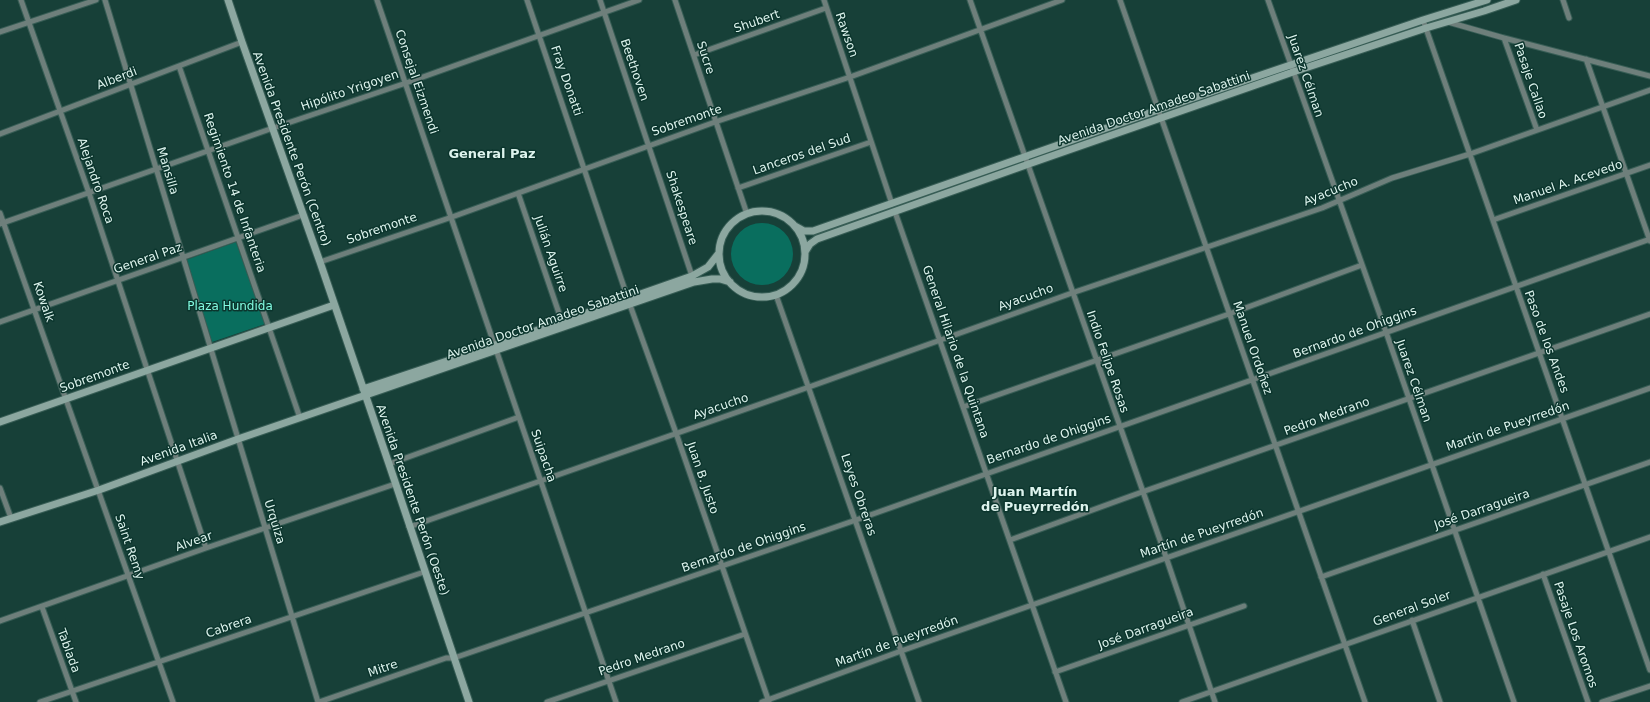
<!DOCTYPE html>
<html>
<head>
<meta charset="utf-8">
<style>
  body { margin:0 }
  canvas { display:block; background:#174038 }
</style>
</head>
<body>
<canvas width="1650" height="702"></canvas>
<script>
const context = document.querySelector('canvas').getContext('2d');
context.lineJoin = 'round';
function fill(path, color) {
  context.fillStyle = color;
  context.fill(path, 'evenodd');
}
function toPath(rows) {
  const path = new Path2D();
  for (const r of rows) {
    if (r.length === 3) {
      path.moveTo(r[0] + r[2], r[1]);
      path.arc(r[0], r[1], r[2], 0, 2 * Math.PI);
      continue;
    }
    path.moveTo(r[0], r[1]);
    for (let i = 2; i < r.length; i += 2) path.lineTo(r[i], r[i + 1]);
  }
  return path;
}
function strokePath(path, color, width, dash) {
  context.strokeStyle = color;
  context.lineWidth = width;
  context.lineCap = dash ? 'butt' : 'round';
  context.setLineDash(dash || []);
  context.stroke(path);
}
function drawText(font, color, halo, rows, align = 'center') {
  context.font = font + ' "DejaVu Sans",sans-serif';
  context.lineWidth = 3;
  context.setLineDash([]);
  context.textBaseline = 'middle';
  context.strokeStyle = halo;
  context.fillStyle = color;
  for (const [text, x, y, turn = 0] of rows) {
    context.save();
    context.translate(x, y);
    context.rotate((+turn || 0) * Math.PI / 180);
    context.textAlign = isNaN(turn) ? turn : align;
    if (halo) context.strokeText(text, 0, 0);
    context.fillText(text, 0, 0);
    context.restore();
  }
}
const green = toPath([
  [762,254,31],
  [236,242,265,324,212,342,186,260]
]);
const street = toPath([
  [21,0,89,193,206,548],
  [105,0,318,702],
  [377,0,616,702],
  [527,0,630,305,676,433,769,702],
  [600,0,692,276],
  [675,0,747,214],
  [824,0,892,204],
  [970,0,1166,557,1215,702],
  [1120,0,1365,702],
  [1268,0,1386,332,1514,702],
  [1563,0,1569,18],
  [1423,20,1650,670],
  [1448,22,1504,38,1650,76],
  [0,32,96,0],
  [1504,38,1537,130],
  [694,55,826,8],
  [1586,59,1650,241],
  [179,66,300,418],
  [0,134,242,42],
  [738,188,871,142],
  [518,193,562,322],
  [895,212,1066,702],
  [0,213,173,702],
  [1493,220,1650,165],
  [0,224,273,128,406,83,639,0],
  [320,262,452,217,715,122,850,77,1062,0],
  [776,295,919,702],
  [0,322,303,215],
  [963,407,1229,314,1362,265],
  [389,464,519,417],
  [0,488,11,518],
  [409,527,809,387,1072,293,1322,208,1392,178,1470,154,1650,90],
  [1010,540,1142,492,1650,314],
  [1543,574,1588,702],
  [1321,577,1650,462],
  [42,607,76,702],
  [1412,620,1440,702],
  [0,621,206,548,395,484],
  [1055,672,1244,606],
  [40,702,424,572],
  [319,702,446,658,454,658,856,520,1650,239],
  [547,702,745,634],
  [762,702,901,651,1650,388],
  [1182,702,1650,537],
  [1602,702,1650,686]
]);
const secondary = toPath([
  [228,0,242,42,320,262,389,464,469,702],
  [762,254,43],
  [795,226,804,231,813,231,1158,110,1423,20,1487,0],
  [805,252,810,244,817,239,1040,160,1293,72,1426,28,1484,11,1516,0],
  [363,389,495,345,692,276,708,267,719,253],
  [0,422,334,305],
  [0,522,99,490,238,439,694,282,712,279,720,279,730,282]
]);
const streetNames = [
  ["Shubert",757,22,-19],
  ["Rawson",846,35,71],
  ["Sucre",705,58,72],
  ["Beethoven",634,70,71],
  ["Juarez Célman",1305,76,71],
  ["Alberdi",117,79,-21],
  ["Fray Donatti",566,81,71],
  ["Pasaje Callao",1530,81,71],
  ["Consejal Eizmendi",416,82,71],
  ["Hipólito Yrigoyen",350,91,-19],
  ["Avenida Doctor Amadeo Sabattini",1154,109,-19],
  ["Sobremonte",687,121,-19],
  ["Avenida Presidente Perón (Centro)",291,149,70],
  ["Lanceros del Sud",802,155,-19],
  ["Mansilla",167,171,73],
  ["Alejandro Roca",95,181,71],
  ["Manuel A. Acevedo",1568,183,-19],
  ["Ayacucho",1331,192,-22],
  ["Regimiento 14 de Infanteria",234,193,71],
  ["Shakespeare",681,208,72],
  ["Sobremonte",382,229,-19],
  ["Julián Aguirre",550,254,71],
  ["General Paz",148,259,-19],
  ["Ayacucho",1026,298,-20],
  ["Kowalk",43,302,71],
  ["Avenida Doctor Amadeo Sabattini",543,323,-19],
  ["Bernardo de Ohiggins",1355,333,-20],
  ["Paso de los Andes",1546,342,70],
  ["Manuel Ordoñez",1252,348,71],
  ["General Hilario de la Quintana",955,352,71],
  ["Indio Felipe Rosas",1107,362,71],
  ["Sobremonte",95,377,-20],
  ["Juarez Célman",1413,381,71],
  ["Ayacucho",721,407,-19],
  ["Pedro Medrano",1327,417,-20],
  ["Martín de Pueyrredón",1508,427,-19],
  ["Bernardo de Ohiggins",1049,440,-19],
  ["Avenida Italia",179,449,-20],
  ["Suipacha",543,456,71],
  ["Juan B. Justo",702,478,71],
  ["Leyes Obreras",858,495,71],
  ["Avenida Presidente Perón (Oeste)",412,500,71],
  ["José Darragueira",1482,510,-19],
  ["Urquiza",274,522,73],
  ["Martín de Pueyrredón",1202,534,-19],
  ["Alvear",194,542,-19],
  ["Saint Remy",129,547,71],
  ["Bernardo de Ohiggins",744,548,-19],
  ["General Soler",1412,609,-20],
  ["Cabrera",229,627,-19],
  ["José Darragueira",1146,629,-20],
  ["Pasaje Los Aromos",1575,635,71],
  ["Martín de Pueyrredón",897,642,-20],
  ["Tablada",68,651,70],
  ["Pedro Medrano",642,658,-19],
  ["Mitre",383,669,-19]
];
const parkNames = [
  ["Plaza Hundida",230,307]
];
const neighbourhoodNames = [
  ["General Paz",492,155],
  ["Juan Martín",1035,493],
  ["de Pueyrredón",1035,508]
];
fill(green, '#096e5e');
strokePath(street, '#375d55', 7);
strokePath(secondary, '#375d55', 9);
strokePath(street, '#6e7f7b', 5);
strokePath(secondary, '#8ca7a0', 7);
drawText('12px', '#ddf3ed', '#0b352d', streetNames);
drawText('12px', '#82fae0', '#0b352d', parkNames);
drawText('bold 13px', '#ddf3ed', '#0b352d', neighbourhoodNames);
</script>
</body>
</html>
